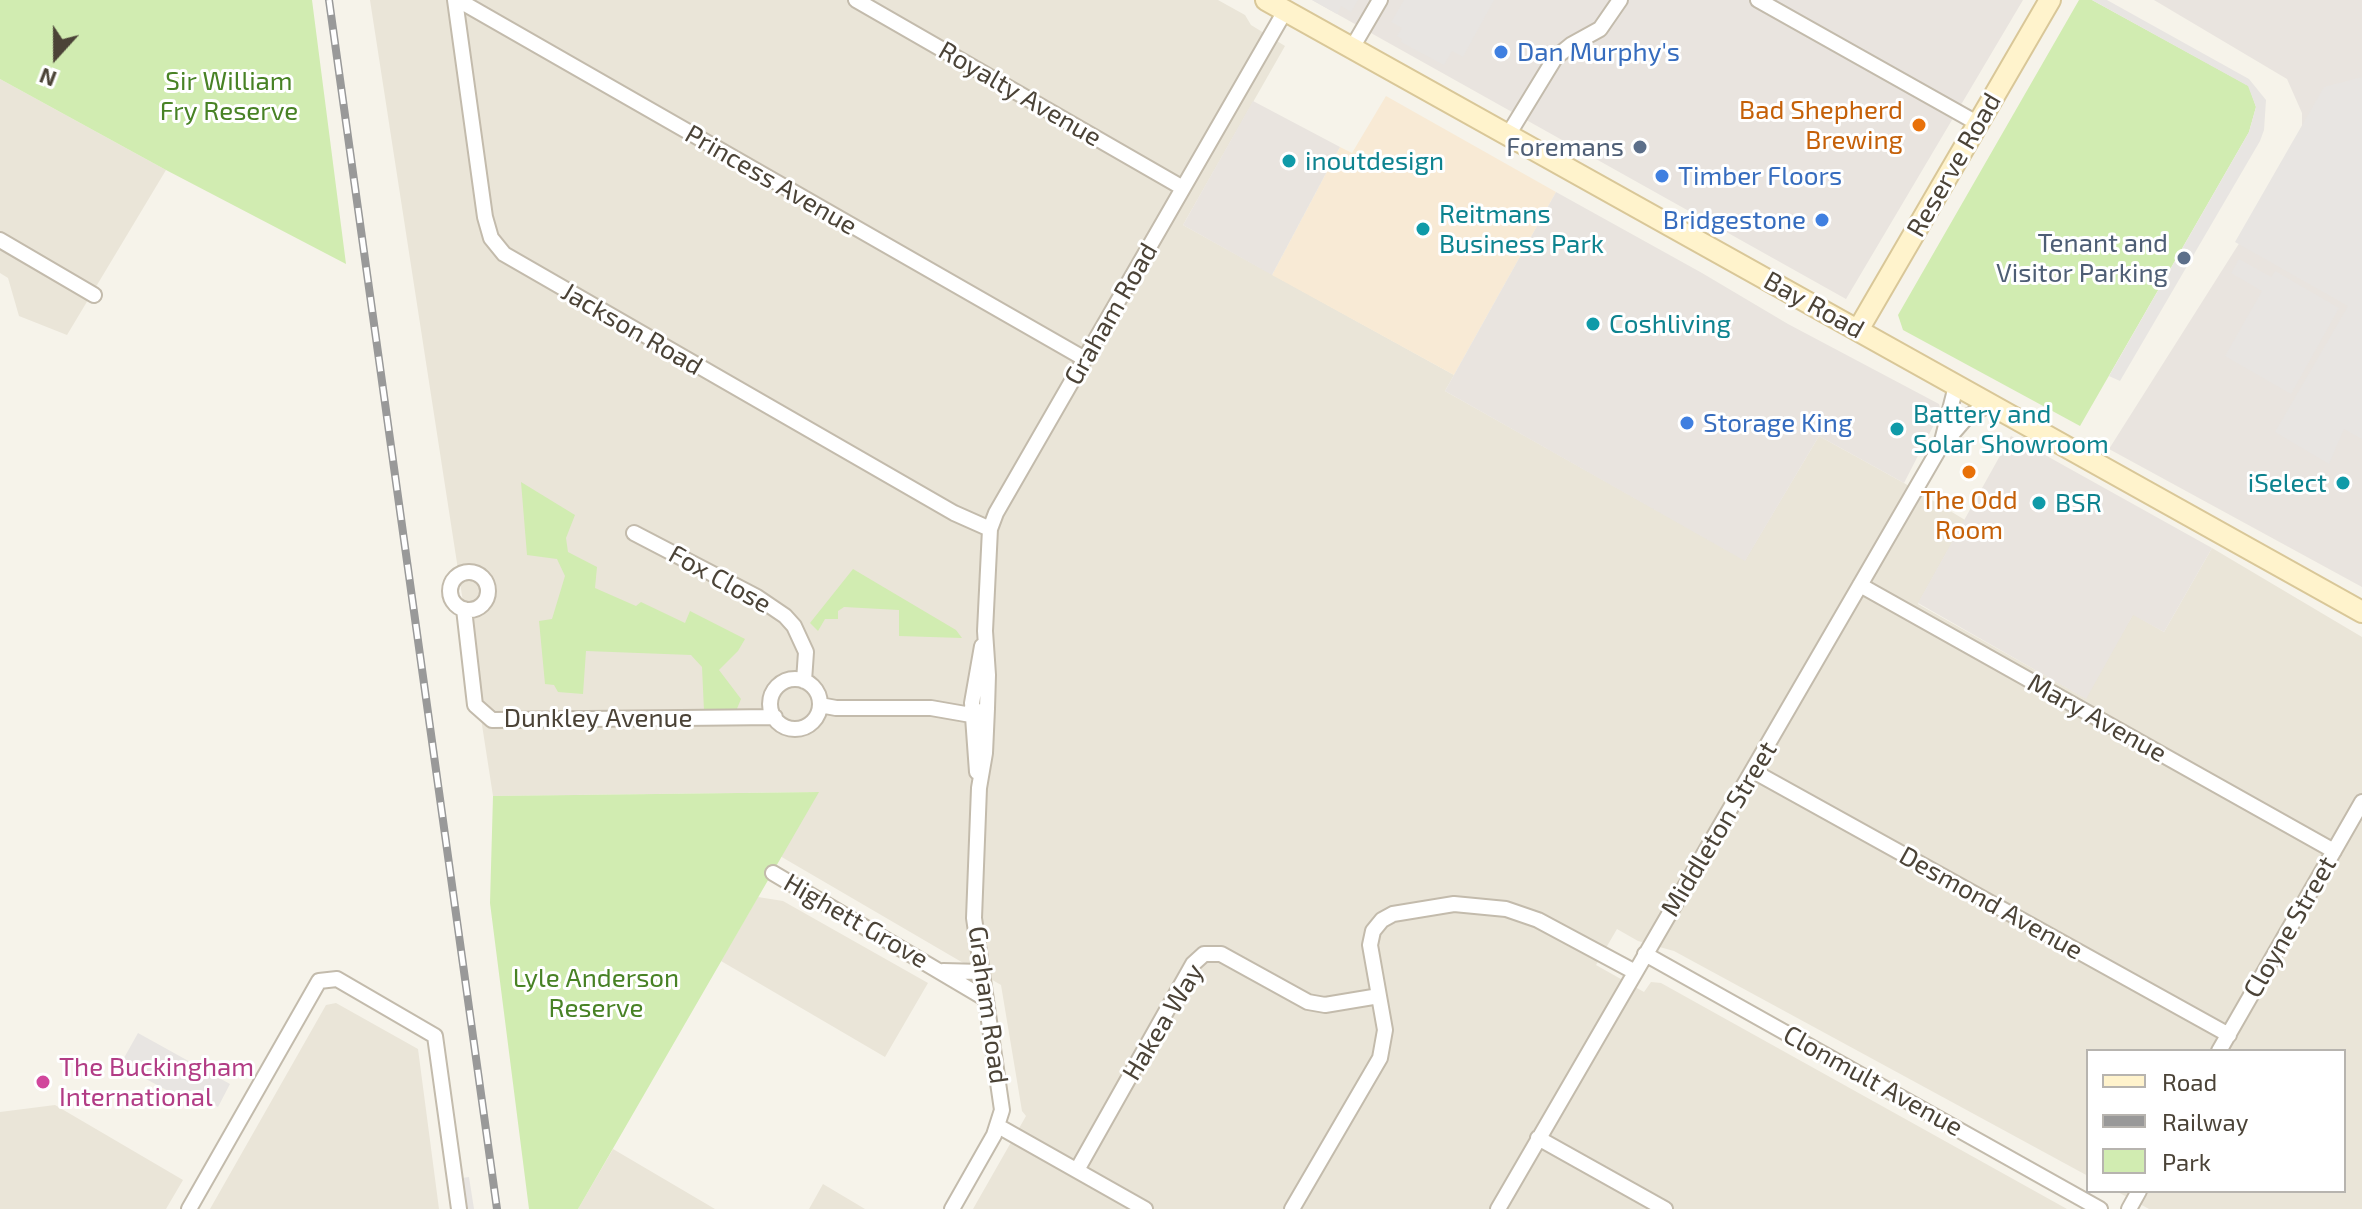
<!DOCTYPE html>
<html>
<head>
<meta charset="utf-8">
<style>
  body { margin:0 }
  #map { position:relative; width:2362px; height:1209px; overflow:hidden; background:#f6f3ea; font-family:"Exo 2",sans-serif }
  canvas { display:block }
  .legend { position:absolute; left:2086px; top:1049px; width:260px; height:144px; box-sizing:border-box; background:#fff; border:2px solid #b7b4af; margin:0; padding:10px 14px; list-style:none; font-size:24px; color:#4b4337 }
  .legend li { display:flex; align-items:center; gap:16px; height:40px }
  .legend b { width:40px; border:2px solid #b7b4af }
  .north { position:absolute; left:16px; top:16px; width:80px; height:80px; -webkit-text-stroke:6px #fff; paint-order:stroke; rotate:201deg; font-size:22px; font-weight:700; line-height:32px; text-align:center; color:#4b4337 }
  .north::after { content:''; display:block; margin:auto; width:28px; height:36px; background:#4b4337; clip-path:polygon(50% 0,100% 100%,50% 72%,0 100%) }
</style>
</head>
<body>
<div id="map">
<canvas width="2362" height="1209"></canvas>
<ul class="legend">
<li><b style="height:10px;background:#fff3cc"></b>Road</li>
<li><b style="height:10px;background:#999"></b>Railway</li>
<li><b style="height:22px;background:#d1ecb1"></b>Park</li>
</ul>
<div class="north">N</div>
</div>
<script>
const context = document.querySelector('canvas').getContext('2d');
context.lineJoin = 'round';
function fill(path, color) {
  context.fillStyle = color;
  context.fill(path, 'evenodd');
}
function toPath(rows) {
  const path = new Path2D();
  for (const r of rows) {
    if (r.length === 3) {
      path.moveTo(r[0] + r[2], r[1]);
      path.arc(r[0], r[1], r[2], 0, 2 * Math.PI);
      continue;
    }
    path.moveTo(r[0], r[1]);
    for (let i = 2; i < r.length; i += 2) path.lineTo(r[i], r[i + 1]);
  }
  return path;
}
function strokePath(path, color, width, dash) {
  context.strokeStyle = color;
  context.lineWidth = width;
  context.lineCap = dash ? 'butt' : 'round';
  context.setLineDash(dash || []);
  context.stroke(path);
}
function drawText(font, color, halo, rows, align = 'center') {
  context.font = font + ' "Exo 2",sans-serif';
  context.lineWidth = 6;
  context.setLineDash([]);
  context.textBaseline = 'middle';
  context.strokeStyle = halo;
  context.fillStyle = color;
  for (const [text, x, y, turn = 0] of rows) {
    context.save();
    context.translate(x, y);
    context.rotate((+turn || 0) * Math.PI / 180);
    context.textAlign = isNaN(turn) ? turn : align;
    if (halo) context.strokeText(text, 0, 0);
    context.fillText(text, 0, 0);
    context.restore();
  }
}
const residential = toPath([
  [370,0,1218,0,1245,15,1251,25,1285,46,1183,225,1454,375,1445,391,1745,560,1819,436,1904,483,1965,520,1918,604,2085,698,2133,614,2164,632,2212,548,2362,637,2362,1209,2149,1209,2116,1191,2344,1191,2344,1051,2088,1051,2088,1176,1674,951,1638,941,1617,929,1596,965,1644,992,1651,982,1661,983,2067,1209,973,1209,1026,1116,1022,1111,1001,985,780,856,818,792,493,796],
  [0,79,166,170,67,335,19,316,8,278,0,273],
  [758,897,783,901,928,983,885,1057,721,961],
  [336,1003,418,1049,439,1209,210,1209,326,1005],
  [55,1105,183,1180,166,1209,0,1209,0,1112],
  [613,1149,715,1209,578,1209],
  [823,1184,865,1209,809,1209]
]);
const commercial = toPath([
  [1386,96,1556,192,1454,375,1272,275,1340,147,1352,153]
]);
const industrial = toPath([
  [1312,0,2023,0,1846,299],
  [2154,0,2362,0,2362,587,2109,449,2302,144,2302,113,2287,79],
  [1253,101,1340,147,1272,275,1183,225],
  [1556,192,1702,273,1788,324,1939,404,1941,411,1904,483,1819,436,1745,561,1445,391],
  [2011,436,2212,548,2164,632,2133,615,2086,699,1918,603]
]);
const green = toPath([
  [0,0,312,0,346,264,166,170,0,79],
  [2079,0,2092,0,2249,86,2256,107,2249,132,2080,426,1903,330,1898,315],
  [521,482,575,515,566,538,568,552,597,567,595,588,636,606,641,602,685,623,690,611,745,639,738,651,719,670,741,699,736,711,704,711,702,667,691,655,586,651,583,694,558,692,554,685,545,684,539,621,552,619,565,576,557,559,527,555],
  [853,569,956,630,962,638,899,636,899,610,844,607,838,611,838,619,825,619,818,631,810,623],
  [819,792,578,1209,529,1209,490,903,493,796]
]);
const parking = toPath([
  [1312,0,1358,0,1351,12,1341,6,1337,14],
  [1404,0,1494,0,1463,57,1452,51,1444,65,1401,42,1402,39,1397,36,1402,28,1391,22],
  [2092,0,2107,0,2249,79,2266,100,2264,130,2260,141,2120,381,2109,376,2249,132,2256,107,2248,86],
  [2362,77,2362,439,2344,429,2329,464,2275,432,2348,306,2235,242,2324,87],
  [2239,259,2271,277,2275,271,2339,308,2291,394,2225,356,2262,291,2231,273],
  [138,1033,230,1084,218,1107,203,1099,198,1107,120,1065],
  [469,1177,474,1209,466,1209,462,1178]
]);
const street = toPath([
  [455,0,485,217,491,238,504,254,954,513,990,529],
  [458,0,1085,359],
  [856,0,1183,188],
  [1758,0,1977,123],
  [1352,48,1380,0],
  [1508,135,1555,58,1571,45,1600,29,1620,0],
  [0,240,94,295],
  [1942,441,1956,386],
  [634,533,757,597,785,616,794,626,806,652,804,681],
  [469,591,19],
  [1860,585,2334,851],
  [464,609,475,705,492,720,775,717],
  [795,704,25],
  [820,705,836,708,931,708,971,715,987,709],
  [1753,771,2229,1035],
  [977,772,972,703,982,646],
  [773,873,986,999],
  [1645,954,2100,1209],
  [943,971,982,972],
  [2219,1051,2362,802],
  [998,1126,1145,1209],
  [1538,1138,1665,1209],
  [1077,1170,1193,964,1204,954,1221,954,1308,1002,1325,1005,1379,996],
  [189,1209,319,981,337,979,435,1036,459,1209],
  [952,1209,994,1135,1002,1110,974,918,979,788,985,753,987,709,988,675,985,631,990,529,996,513,1285,11],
  [1292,1209,1380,1058,1385,1030,1370,945,1373,931,1382,920,1393,914,1454,904,1506,909,1538,920,1635,972],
  [1498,1209,1939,449,1966,418,1989,404],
  [2129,1209,2139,1191]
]);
const secondary = toPath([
  [1266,0,2362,612],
  [1858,330,2050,0]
]);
const rail = toPath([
  [329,0,497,1209]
]);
const markers = [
  [1501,52,8,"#3f7fe0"],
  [1919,125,8,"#e8710a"],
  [1640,147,8,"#5c6f8a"],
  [1289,161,8,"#0f9aa8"],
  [1662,176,8,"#3f7fe0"],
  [1822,220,8,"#3f7fe0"],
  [1423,229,8,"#0f9aa8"],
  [2184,258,8,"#5c6f8a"],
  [1593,324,8,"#0f9aa8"],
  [1687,423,8,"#3f7fe0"],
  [1897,429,8,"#0f9aa8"],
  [1969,472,8,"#e8710a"],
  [2343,483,8,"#0f9aa8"],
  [2039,503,8,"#0f9aa8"],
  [43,1082,8,"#d1479c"]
];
const shopNames = [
  ["Dan Murphy's",1517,52],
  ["Timber Floors",1678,176],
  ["Bridgestone",1806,220,"right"],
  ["Storage King",1703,423]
];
const parkNames = [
  ["Sir William",229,81],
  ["Fry Reserve",229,111],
  ["Lyle Anderson",596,978],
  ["Reserve",596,1008]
];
const streetNames = [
  ["Royalty Avenue",1020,94,30],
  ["Reserve Road",1954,165,-60],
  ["Princess Avenue",771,180,30],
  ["Bay Road",1814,305,29],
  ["Graham Road",1111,314,-60],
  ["Jackson Road",632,329,30],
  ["Fox Close",720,579,29],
  ["Dunkley Avenue",598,718],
  ["Mary Avenue",2097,718,29],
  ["Middleton Street",1719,829,-59],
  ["Desmond Avenue",1991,903,29],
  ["Highett Grove",856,921,30],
  ["Cloyne Street",2290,927,-60],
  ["Graham Road",988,1005,82],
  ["Hakea Way",1163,1022,-59],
  ["Clonmult Avenue",1873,1081,29]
];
const foodNames = [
  ["Bad Shepherd",1903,110],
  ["Brewing",1903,140],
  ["The Odd",1969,500,"center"],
  ["Room",1969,530,"center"]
];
const serviceNames = [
  ["Foremans",1624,147],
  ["Tenant and",2168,243],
  ["Visitor Parking",2168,273]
];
const cultureNames = [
  ["inoutdesign",1305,161],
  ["Reitmans",1439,214],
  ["Business Park",1439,244],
  ["Coshliving",1609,324],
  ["Battery and",1913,414],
  ["Solar Showroom",1913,444],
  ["iSelect",2327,483,"right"],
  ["BSR",2055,503]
];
const hotelNames = [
  ["The Buckingham",59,1067],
  ["International",59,1097]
];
fill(residential, '#eae5d8');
fill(commercial, '#f8ead5');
fill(industrial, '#e9e4df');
fill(green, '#d1ecb1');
fill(parking, '#e8e5e2');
strokePath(street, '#c3bbac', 18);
strokePath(secondary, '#d9c798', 24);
strokePath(street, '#fff', 14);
strokePath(secondary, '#fff3cc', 20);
strokePath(rail, '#999', 8);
strokePath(rail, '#fff', 5, [15]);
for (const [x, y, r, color] of markers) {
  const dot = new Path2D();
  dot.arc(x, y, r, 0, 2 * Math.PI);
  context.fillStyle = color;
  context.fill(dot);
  strokePath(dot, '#fff', 3);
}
drawText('26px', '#366cbe', '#fff', shopNames, 'left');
drawText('26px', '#488225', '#fff', parkNames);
drawText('26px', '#4b4337', '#fff', streetNames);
drawText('26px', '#c56008', '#fff', foodNames, 'right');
drawText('26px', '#4e5e75', '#fff', serviceNames, 'right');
drawText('26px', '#0d838f', '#fff', cultureNames, 'left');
drawText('26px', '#b23c85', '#fff', hotelNames, 'left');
</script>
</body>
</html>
